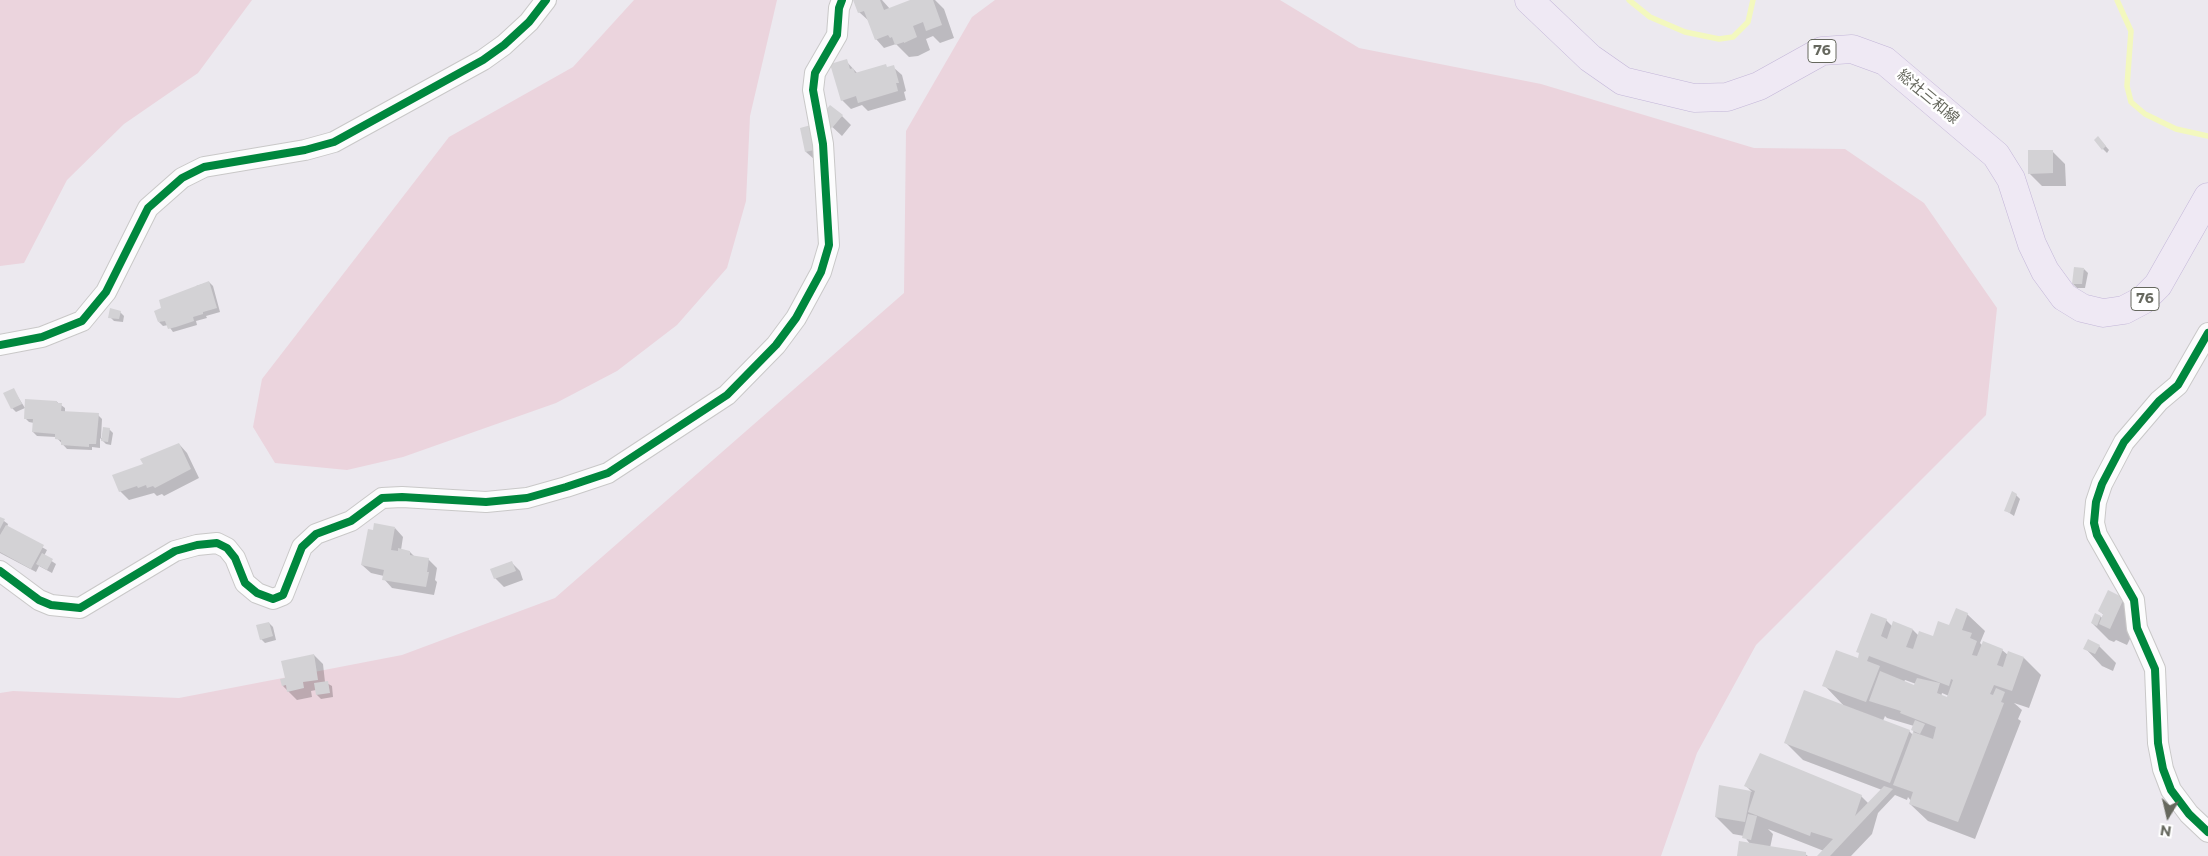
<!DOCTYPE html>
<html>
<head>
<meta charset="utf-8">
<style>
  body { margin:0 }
  #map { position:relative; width:2208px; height:856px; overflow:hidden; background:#ece9ef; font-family:Montserrat,sans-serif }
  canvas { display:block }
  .north { position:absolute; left:2143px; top:791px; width:50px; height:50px; -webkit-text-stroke:4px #fff; paint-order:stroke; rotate:189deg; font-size:14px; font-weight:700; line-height:20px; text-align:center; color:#66685e }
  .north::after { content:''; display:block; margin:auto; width:18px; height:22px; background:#66685e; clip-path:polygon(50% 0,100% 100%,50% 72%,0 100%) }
</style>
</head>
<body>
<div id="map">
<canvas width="2208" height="856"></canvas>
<div class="north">N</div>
</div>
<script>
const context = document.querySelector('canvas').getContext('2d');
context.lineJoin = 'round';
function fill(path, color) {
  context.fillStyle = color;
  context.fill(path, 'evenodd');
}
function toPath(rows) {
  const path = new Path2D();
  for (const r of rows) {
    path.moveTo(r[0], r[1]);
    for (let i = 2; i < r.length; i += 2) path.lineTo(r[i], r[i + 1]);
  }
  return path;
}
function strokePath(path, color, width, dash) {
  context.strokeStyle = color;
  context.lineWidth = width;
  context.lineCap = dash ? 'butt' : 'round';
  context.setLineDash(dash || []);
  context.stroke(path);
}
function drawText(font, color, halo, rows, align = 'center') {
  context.font = font + ' Montserrat,"Noto Sans JP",sans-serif';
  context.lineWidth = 5;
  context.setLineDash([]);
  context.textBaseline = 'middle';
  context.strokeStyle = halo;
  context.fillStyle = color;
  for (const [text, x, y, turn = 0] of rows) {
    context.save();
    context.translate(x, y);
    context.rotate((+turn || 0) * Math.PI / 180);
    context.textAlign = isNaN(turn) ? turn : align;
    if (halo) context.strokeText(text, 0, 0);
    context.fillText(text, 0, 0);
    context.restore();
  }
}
const green = toPath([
  [0,0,252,0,198,73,124,124,67,180,24,263,0,266],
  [634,0,777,0,750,116,746,201,727,268,677,325,617,371,556,403,403,457,347,470,275,463,253,427,262,379,449,137,573,67],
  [995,0,1280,0,1359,48,1541,84,1754,148,1845,149,1924,203,1997,308,1986,415,1756,645,1697,753,1661,856,0,856,0,693,13,691,179,698,402,655,555,598,904,293,906,131,972,17]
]);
const shadow = toPath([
  [854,0,882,0,890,9,917,0,935,0,944,9,954,38,940,43,933,36,926,39,930,50,918,56,909,57,896,44,884,48,876,39,869,21,859,12],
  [846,61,858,74,893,67,902,75,906,91,904,92,906,100,868,111,862,105,851,109,842,100],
  [842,116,851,125,842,136,827,122],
  [810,126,815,160,806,152],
  [2102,142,2109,150,2107,153,2103,149],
  [2052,151,2065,164,2066,186,2042,186,2029,173],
  [2084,269,2088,273,2085,288,2077,288,2073,284],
  [209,282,213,286,220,312,206,316,207,318,196,321,197,325,173,332,168,325,163,326,159,322,196,288,196,286],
  [120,312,124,316,123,322,114,321,110,317],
  [13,389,25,408,16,412,12,408],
  [57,402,65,408,65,413,98,415,102,419,101,438,103,438,109,429,113,433,111,445,106,444,100,438,100,448,92,447,92,450,67,449,56,437,37,436,33,432,34,423,29,422,25,418],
  [179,444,187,453,199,478,164,496,162,494,157,496,154,493,129,500,120,491,145,464],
  [2016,495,2020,499,2014,516,2005,510],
  [0,518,8,524,7,527,47,550,44,556,56,564,52,573,39,566,36,572,0,553],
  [395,528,403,537,401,550,410,552,415,557,428,559,437,568,435,580,437,582,434,595,392,588,384,579,384,576,371,573,362,565],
  [512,563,520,571,523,580,504,587,495,578],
  [2124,599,2141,616,2127,645,2116,640,2114,642,2109,640,2092,623,2096,615,2103,618,2104,615,2099,611],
  [1967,614,1985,631,1980,643,1983,646,2002,650,2008,655,2024,658,2041,675,2029,708,2014,703,2022,710,2018,719,2021,721,1975,839,1928,821,1910,804,1911,801,1908,797,1907,800,1895,795,1878,813,1872,834,1851,856,1819,856,1824,851,1768,829,1773,834,1770,848,1805,854,1808,856,1738,856,1750,844,1744,836,1733,834,1716,817,1720,787,1752,792,1746,786,1861,796,1869,804,1882,790,1803,760,1786,743,1845,707,1824,685,1859,659,1886,620,1893,627,1913,630,1919,636,1933,638],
  [1905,680,1916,684,1915,686,1904,682],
  [1942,693,1949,696,1948,699,1941,697],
  [1885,716,1887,718,1914,726,1913,735,1909,731,1883,721],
  [269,623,273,627,276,640,265,643,261,639],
  [2099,646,2116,663,2113,671,2102,666,2085,648],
  [314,655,323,664,325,682,332,686,333,697,321,699,317,695,316,690,311,691,312,697,297,700,283,686,286,679]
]);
const stream = toPath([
  [1629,0,1650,17,1685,32,1719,39,1733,37,1748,22,1753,0],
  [2117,0,2131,31,2127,86,2131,102,2145,114,2176,129,2208,136]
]);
const building = toPath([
  [853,0,880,0,884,10,910,0,933,0,942,25,926,31,923,22,913,26,917,37,904,43,904,42,895,45,892,37,890,38,888,35,875,40,864,11,858,13],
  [847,59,850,69,853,68,855,73,886,64,887,67,894,65,899,83,896,83,898,91,858,103,856,96,841,101,830,64],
  [830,105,843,115,832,128,825,123,822,115],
  [811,125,814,150,805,152,800,128],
  [2098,136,2106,146,2102,150,2094,140],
  [2028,150,2053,150,2053,173,2028,174],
  [2074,267,2084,268,2082,284,2072,284],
  [209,281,217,308,203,312,203,314,193,317,194,321,176,327,168,329,165,321,158,322,154,311,161,308,159,300],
  [110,308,121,311,119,319,108,318],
  [14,388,22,404,11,409,3,393],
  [25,399,57,401,57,403,62,403,61,411,99,413,96,444,89,444,89,447,61,445,61,440,55,439,55,434,32,432,33,419,24,419],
  [103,427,110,428,108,442,101,441],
  [179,443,191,469,155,488,153,486,147,488,146,485,138,488,137,486,119,492,112,475,143,464,140,459],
  [2012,491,2017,494,2010,513,2004,511],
  [0,517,5,519,0,529],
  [374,523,395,527,391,550,398,551,398,548,410,551,410,555,429,558,427,572,429,572,426,587,382,580,384,570,361,565,368,529,373,530],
  [6,525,44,545,31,569,0,552,0,535],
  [42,553,53,559,47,570,36,564],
  [512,561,516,571,494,579,490,569],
  [2108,590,2124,598,2110,629,2099,624,2103,614,2098,611],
  [1956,608,1968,613,1962,630,1972,633,1970,638,1977,641,1972,655,1977,656,1983,641,2003,649,1997,665,2003,667,2008,651,2024,657,2012,691,1994,685,1990,694,1993,695,1996,688,2005,692,2001,702,2004,703,1958,822,1909,804,1913,792,1893,785,1913,732,1933,739,1936,727,1900,713,1901,711,1869,701,1880,671,1914,685,1917,678,1940,683,1937,693,1947,697,1953,680,1951,679,1949,686,1869,656,1867,661,1880,666,1866,702,1822,686,1836,650,1858,658,1859,653,1856,652,1871,613,1887,619,1881,636,1887,639,1893,621,1913,629,1906,647,1913,649,1919,631,1933,636,1938,621,1949,625],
  [2095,613,2101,616,2097,626,2091,623],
  [269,622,273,636,260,640,256,625],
  [2088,639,2100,645,2095,654,2083,649],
  [314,654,318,680,303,682,304,688,287,692,286,685,282,686,280,679,285,678,281,661],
  [328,681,330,693,316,695,314,683],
  [1804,690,1910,730,1890,783,1784,743],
  [1915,720,1925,724,1920,734,1911,730],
  [1760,753,1862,795,1855,816,1884,786,1893,789,1830,856,1817,856,1833,839,1811,832,1810,836,1748,812,1755,791,1744,786],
  [1719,785,1751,791,1745,822,1715,817],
  [1748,814,1757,816,1751,840,1742,838],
  [1739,841,1806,852,1806,856,1737,856]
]);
const minor = toPath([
  [2208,333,2178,385,2159,401,2124,442,2102,484,2096,502,2094,523,2097,535,2134,600,2137,628,2155,669,2158,743,2163,769,2171,790,2189,814,2208,832],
  [0,345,42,337,82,321,106,292,148,208,182,178,204,167,305,150,334,142,483,60,504,45,529,22,546,0],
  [0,571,39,600,51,605,80,608,175,551,197,545,217,543,227,548,235,558,245,583,257,593,273,599,283,595,302,547,316,534,351,521,382,498,402,497,486,502,527,498,566,487,608,473,727,395,776,345,796,318,821,272,829,245,823,144,813,90,815,73,837,35,839,8,842,0]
]);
const primary = toPath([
  [1529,0,1590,58,1623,81,1694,98,1727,97,1759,86,1822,51,1852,49,1885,61,1996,155,2011,179,2032,244,2045,271,2064,297,2082,308,2103,313,2124,310,2143,300,2158,285,2208,197]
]);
const cycleway = toPath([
  [2208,333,2178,385,2159,401,2124,442,2102,484,2096,502,2094,523,2097,535,2134,600,2137,628,2155,669,2158,743,2163,769,2171,790,2189,814,2208,832],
  [0,345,42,337,82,321,106,292,148,208,182,178,204,167,305,150,334,142,483,60,504,45,529,22,546,0],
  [0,571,39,600,51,605,80,608,175,551,197,545,217,543,227,548,235,558,245,583,257,593,273,599,283,595,302,547,316,534,351,521,382,498,402,497,486,502,527,498,566,487,608,473,727,395,776,345,796,318,821,272,829,245,823,144,813,90,815,73,837,35,839,8,842,0]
]);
const shields = [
  [1822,51,28],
  [2145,299,28]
];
const shieldNames = [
  ["76",1822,51],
  ["76",2145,299]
];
const streetNames = [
  ["総社三和線",1928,97,40]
];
fill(green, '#ebd4dd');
fill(shadow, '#0003');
strokePath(stream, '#f3f8be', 5.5);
fill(building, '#d3d2d5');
strokePath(minor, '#c9c8c8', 22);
strokePath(primary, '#c3b6d8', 29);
strokePath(minor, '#fcfcfd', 20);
strokePath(primary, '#efe9f4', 28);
strokePath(cycleway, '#00873e', 8);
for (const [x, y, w] of shields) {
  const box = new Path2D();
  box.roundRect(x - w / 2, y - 11.5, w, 23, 4);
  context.fillStyle = '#fff';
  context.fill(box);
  strokePath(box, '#66685e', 1);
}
drawText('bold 14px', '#66685e', null, shieldNames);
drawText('15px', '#66685e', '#fff', streetNames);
</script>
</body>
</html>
